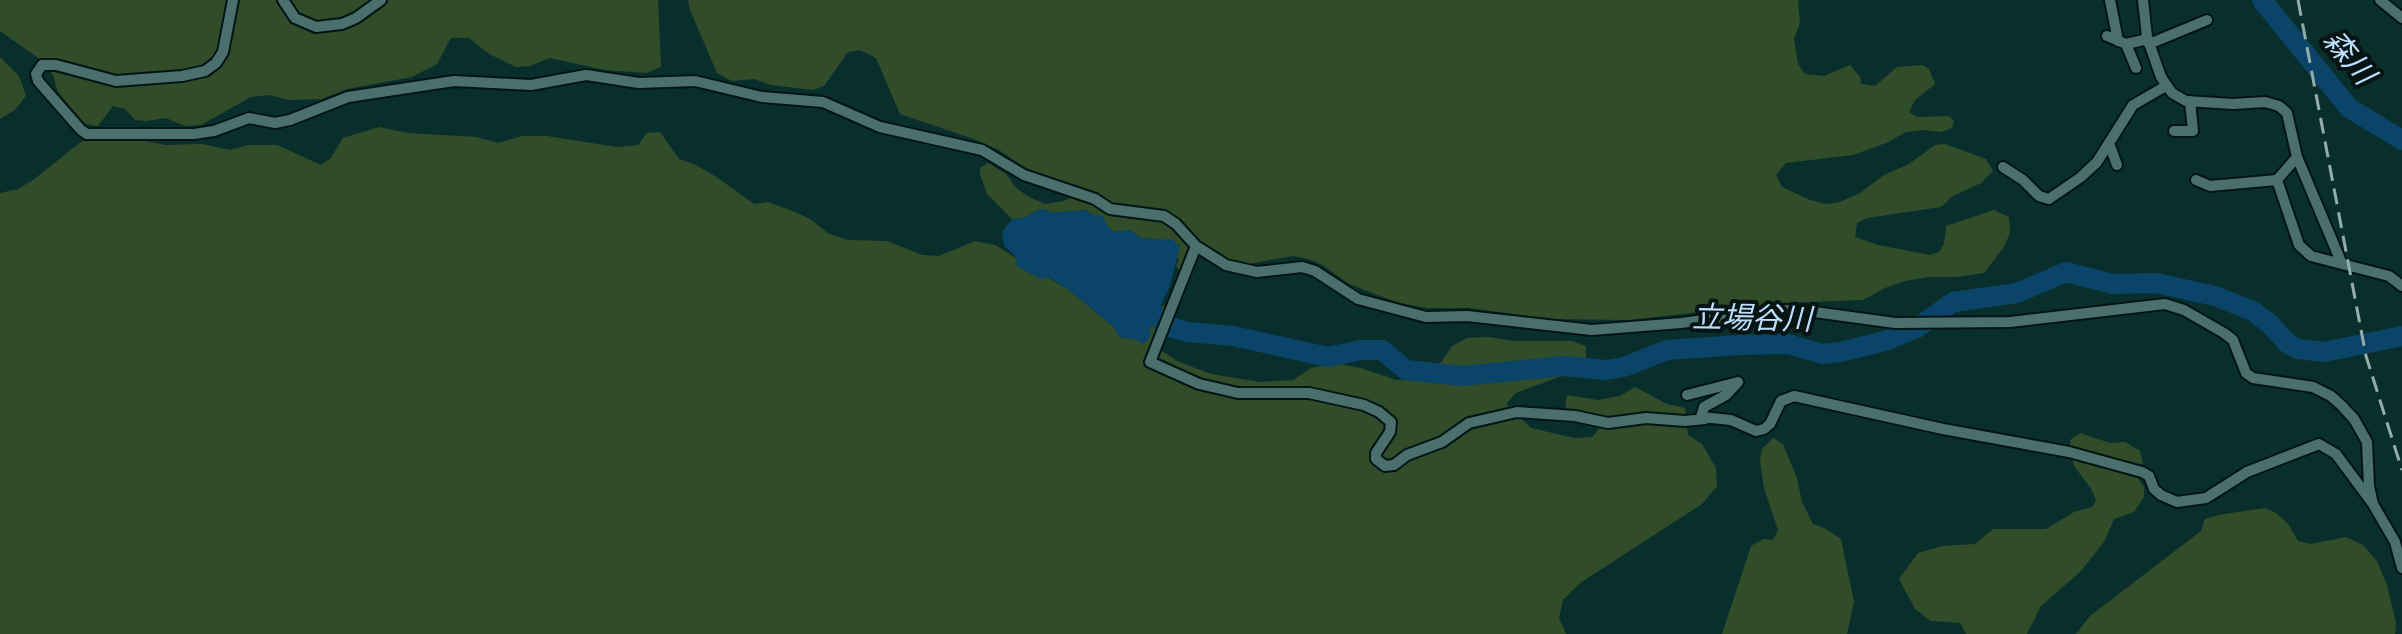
<!DOCTYPE html>
<html>
<head>
<meta charset="utf-8">
<style>
  body { margin:0 }
  canvas { display:block; background:#092f2d }
</style>
</head>
<body>
<canvas width="2402" height="634"></canvas>
<script>
const context = document.querySelector('canvas').getContext('2d');
context.lineJoin = 'round';
function fill(path, color) {
  context.fillStyle = color;
  context.fill(path, 'evenodd');
}
function toPath(rows) {
  const path = new Path2D();
  for (const r of rows) {
    path.moveTo(r[0], r[1]);
    for (let i = 2; i < r.length; i += 2) path.lineTo(r[i], r[i + 1]);
  }
  return path;
}
function strokePath(path, color, width, dash) {
  context.strokeStyle = color;
  context.lineWidth = width;
  context.lineCap = dash ? 'butt' : 'round';
  context.setLineDash(dash || []);
  context.stroke(path);
}
function drawText(font, color, halo, rows, align = 'center') {
  context.font = font + ' Bitter,"Noto Sans JP",serif';
  context.lineWidth = 8;
  context.setLineDash([]);
  context.textBaseline = 'middle';
  context.strokeStyle = halo;
  context.fillStyle = color;
  for (const [text, x, y, turn = 0] of rows) {
    context.save();
    context.translate(x, y);
    context.rotate((+turn || 0) * Math.PI / 180);
    context.textAlign = isNaN(turn) ? turn : align;
    if (halo) context.strokeText(text, 0, 0);
    context.fillText(text, 0, 0);
    context.restore();
  }
}
const green = toPath([
  [0,0,658,0,661,67,646,73,605,70,550,58,530,66,516,67,489,54,469,38,451,38,437,64,412,77,347,89,321,99,289,100,269,95,251,97,201,125,185,126,166,118,146,121,135,120,125,109,113,106,98,126,85,124,58,92,53,75,37,57,0,31],
  [688,0,1798,0,1800,23,1794,39,1798,64,1805,74,1824,76,1850,65,1860,77,1861,84,1875,86,1897,67,1923,65,1929,69,1935,84,1915,100,1909,112,1917,117,1949,116,1954,121,1952,128,1941,132,1924,130,1906,132,1886,143,1853,155,1786,163,1776,175,1782,187,1810,200,1826,204,1840,202,1860,193,1884,175,1909,164,1935,145,1945,144,1986,159,1993,171,1981,183,1953,196,1941,207,1867,218,1857,223,1855,237,1878,245,1930,255,1939,252,1944,244,1946,226,1994,210,2009,217,2010,233,2004,247,1984,273,1957,277,1929,277,1905,281,1885,288,1863,300,1780,303,1629,320,1550,319,1469,308,1428,308,1399,303,1349,284,1324,266,1309,259,1293,256,1248,264,1227,261,1196,241,1191,270,1180,271,1176,266,1179,260,1152,238,1141,239,1130,230,1115,232,1086,210,1054,213,1040,209,1024,218,1012,219,987,194,980,174,980,168,988,163,1006,174,1017,189,1031,198,1045,204,1064,201,1072,197,1070,185,1028,170,999,150,974,139,900,114,876,58,860,50,848,52,824,86,813,90,771,85,754,79,732,81,717,73,690,10],
  [0,57,19,76,26,96,15,110,0,119],
  [379,127,408,133,476,137,498,143,522,136,547,136,617,147,638,145,647,133,660,132,679,159,694,164,715,176,754,204,768,202,795,212,810,219,829,234,848,240,887,241,922,255,939,256,975,241,995,245,1069,290,1115,328,1119,337,1133,339,1149,329,1162,307,1168,302,1175,310,1163,338,1162,351,1177,361,1211,374,1260,382,1293,380,1311,368,1334,363,1361,368,1396,380,1421,379,1442,361,1452,346,1467,338,1489,337,1514,341,1572,341,1586,346,1586,358,1567,374,1516,393,1506,404,1531,428,1574,438,1592,437,1599,429,1597,418,1569,411,1565,406,1567,395,1598,400,1620,396,1635,387,1667,404,1685,408,1688,435,1702,444,1716,468,1717,486,1702,504,1580,583,1563,600,1559,618,1566,634,0,634,0,193,18,189,33,180,81,142,88,140,146,141,165,145,202,144,230,150,249,145,277,145,321,165,331,158,343,138],
  [2080,433,2110,443,2125,442,2140,451,2143,462,2138,478,2144,487,2144,497,2134,512,2114,519,2104,542,2081,571,2041,606,2027,634,1966,634,1960,623,1931,621,1915,609,1899,579,1918,553,1942,546,1975,544,1993,529,2046,529,2074,512,2092,507,2096,501,2092,490,2074,466,2070,446,2070,440],
  [1773,438,1783,444,1797,478,1802,502,1813,524,1824,528,1841,539,1854,602,1847,634,1722,634,1751,546,1763,539,1773,540,1778,530,1764,488,1760,460,1762,449],
  [2265,508,2276,513,2288,524,2298,541,2311,544,2346,537,2363,545,2377,561,2387,585,2396,623,2395,634,2076,634,2090,616,2201,531,2205,519,2218,515]
]);
const water = toPath([
  [1040,209,1054,213,1085,210,1093,215,1103,216,1107,226,1114,232,1130,230,1141,238,1173,240,1180,247,1169,288,1149,329,1151,335,1144,344,1133,339,1119,337,1115,328,1069,290,1049,277,1040,279,1017,266,1016,257,1004,245,1002,232,1012,219,1024,218]
]);
const river = toPath([
  [2262,0,2349,108,2402,140],
  [1140,299,1166,326,1188,332,1233,336,1328,357,1361,350,1382,350,1406,370,1462,376,1564,366,1606,370,1624,367,1667,350,1740,345,1788,344,1822,354,1840,352,1885,341,1917,328,1953,302,2017,293,2066,272,2113,284,2156,283,2215,296,2253,311,2271,325,2287,343,2298,349,2324,352,2402,336]
]);
const minor = toPath([
  [233,0,223,52,216,63,205,71,182,76,116,81,56,65,42,65,36,74,38,81,81,130,87,134,194,134,214,131,249,118,275,123,290,120,348,97,454,81,531,85,586,75,639,83,695,81,762,97,823,102,880,127,982,150,1024,175,1095,199,1110,209,1164,216,1176,224,1196,246,1226,265,1257,272,1302,267,1315,271,1358,299,1426,317,1467,316,1592,330,1681,323,1783,310,1807,311,1895,323,2010,322,2165,304,2184,310,2224,333,2233,340,2246,373,2253,378,2313,387,2331,396,2342,406,2354,419,2367,442,2369,486,2373,504],
  [283,0,295,18,316,27,342,24,356,18,381,0],
  [2110,0,2118,41],
  [2143,0,2147,37,2161,77,2172,93,2186,101,2233,104,2265,102,2279,106,2287,113,2297,157,2342,264,2389,276,2402,286],
  [2380,0,2402,18],
  [2107,36,2126,44,2148,39],
  [2126,44,2136,68],
  [2149,44,2207,20],
  [2174,131,2193,131,2190,101],
  [2109,143,2117,165],
  [2297,157,2277,180,2299,245,2311,256,2342,264],
  [2003,167,2023,180,2039,196,2049,199,2081,177,2097,162,2133,105,2166,86],
  [2196,180,2210,186,2277,180],
  [1196,246,1150,362,1199,384,1238,393,1309,393,1364,405,1379,412,1391,422,1390,432,1376,453,1376,459,1385,466,1394,465,1407,455,1442,442,1469,423,1517,412,1575,416,1608,423,1646,418,1685,421,1705,419],
  [1687,395,1738,382,1726,395,1704,407,1701,417,1731,420,1756,431,1764,429,1770,424,1781,401,1794,396,1943,429,2069,452,2142,472,2149,476,2154,489,2161,495,2177,502,2206,498,2247,472,2319,444,2336,454,2373,504,2395,542,2402,568]
]);
const rail = toPath([
  [2298,0,2366,356,2402,470]
]);
const waterNames = [
  ["森川",2348,58,50],
  ["立場谷川",1752,320,1]
];
fill(green, '#304c29');
fill(water, '#0a4468');
strokePath(river, '#0a4468', 20);
strokePath(minor, '#001615', 14);
strokePath(minor, '#4b6f6d', 10);
strokePath(rail, '#94adab', 3, [16, 8]);
drawText('italic 30px', '#bddffb', '#061413', waterNames);
</script>
</body>
</html>
